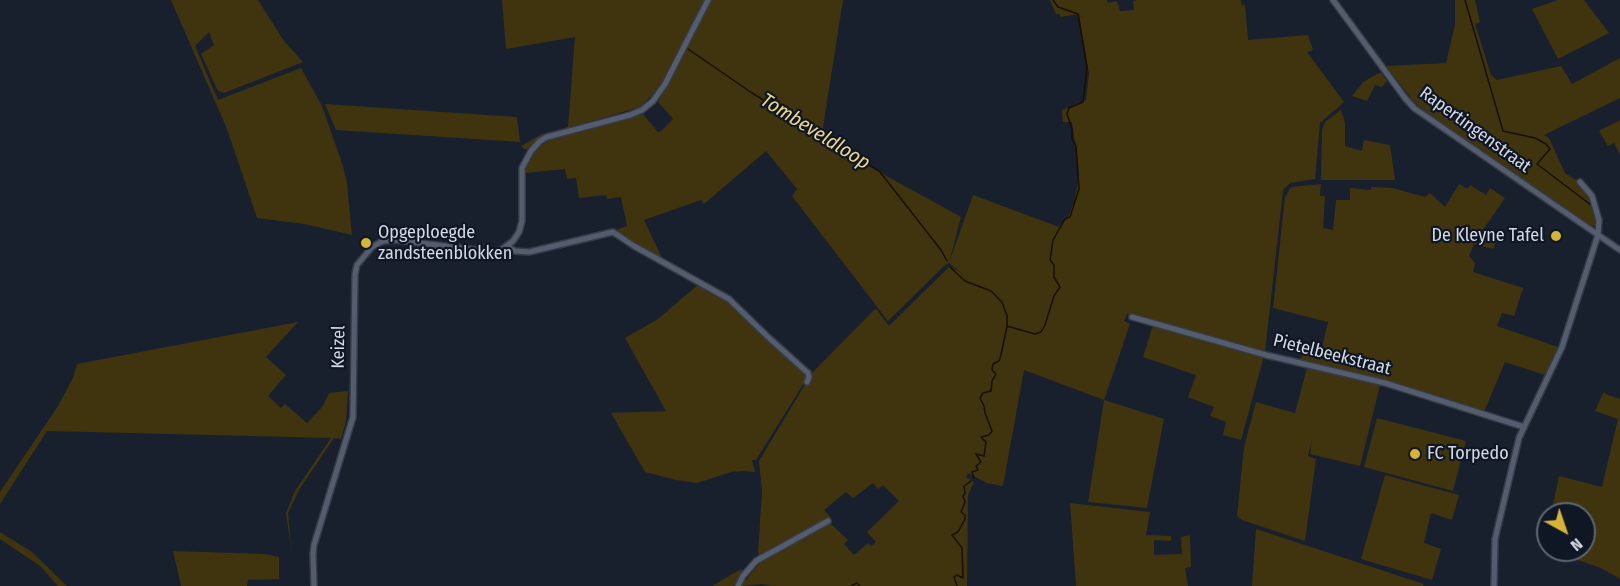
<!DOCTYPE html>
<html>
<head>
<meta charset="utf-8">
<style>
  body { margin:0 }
  #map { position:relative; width:1620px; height:586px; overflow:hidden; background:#18202e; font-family:"Fira Sans Condensed",sans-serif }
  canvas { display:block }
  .north { position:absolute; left:1536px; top:502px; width:60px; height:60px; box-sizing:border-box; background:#0f1725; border:2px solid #5e6571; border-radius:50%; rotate:140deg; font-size:16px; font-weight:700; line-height:24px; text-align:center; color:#d4d9e3 }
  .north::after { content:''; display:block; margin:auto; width:21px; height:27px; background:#d7b434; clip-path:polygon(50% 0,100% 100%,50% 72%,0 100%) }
</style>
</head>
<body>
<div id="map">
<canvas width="1620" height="586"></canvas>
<div class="north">N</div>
</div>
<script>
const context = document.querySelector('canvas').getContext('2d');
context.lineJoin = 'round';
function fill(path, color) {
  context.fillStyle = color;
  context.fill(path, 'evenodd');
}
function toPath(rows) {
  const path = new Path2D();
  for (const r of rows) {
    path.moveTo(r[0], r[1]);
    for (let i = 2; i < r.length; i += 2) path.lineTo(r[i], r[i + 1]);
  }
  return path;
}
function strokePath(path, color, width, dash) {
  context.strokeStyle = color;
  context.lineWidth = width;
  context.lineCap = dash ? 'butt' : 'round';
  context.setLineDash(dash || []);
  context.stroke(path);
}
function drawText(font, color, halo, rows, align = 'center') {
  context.font = font + ' "Fira Sans Condensed",sans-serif';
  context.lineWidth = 4.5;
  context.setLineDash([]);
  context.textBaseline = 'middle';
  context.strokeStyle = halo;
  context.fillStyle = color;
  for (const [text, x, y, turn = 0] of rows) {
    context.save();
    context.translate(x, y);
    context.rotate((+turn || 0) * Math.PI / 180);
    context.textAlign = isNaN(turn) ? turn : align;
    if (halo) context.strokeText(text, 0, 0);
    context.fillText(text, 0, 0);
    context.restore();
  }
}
const green = toPath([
  [171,0,258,0,284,41,303,62,224,93,218,91,201,54,214,45,209,32,195,46,218,100,301,68,322,106,343,166,347,183,352,235,304,224,257,218,227,129],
  [502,0,843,0,821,140,961,217,949,263,973,195,1059,227,1069,215,1074,203,1079,177,1078,161,1072,122,1063,122,1062,110,1086,100,1089,74,1079,14,1060,17,1060,14,1056,14,1050,0,1107,0,1108,3,1117,1,1120,11,1134,10,1133,1,1137,0,1241,0,1242,6,1245,5,1248,40,1308,35,1313,50,1307,52,1344,102,1320,123,1315,179,1290,183,1283,190,1265,352,1127,314,1124,321,1130,324,1104,400,1164,419,1147,508,1088,502,1104,400,1024,370,1003,486,987,483,968,473,966,477,974,482,968,495,967,586,773,586,762,584,741,586,762,560,830,523,848,540,844,544,854,555,868,543,871,546,876,542,867,532,899,501,883,485,878,489,873,483,853,498,846,492,824,510,831,518,759,555,758,553,762,491,759,461,812,373,874,310,876,309,889,326,950,266,963,274,949,263,945,265,888,321,792,196,797,189,766,151,704,204,701,200,644,220,662,258,635,243,616,230,627,226,621,197,607,199,606,195,579,198,576,178,567,179,565,169,525,173,527,162,537,148,552,139,643,114,658,132,661,131,673,119,658,102,684,54,678,51,659,88,640,107,548,134,540,138,529,149,524,149,521,146,542,134,568,127,575,37,506,49],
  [1455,0,1475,0,1480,22,1475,24,1491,75,1497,80,1561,66,1572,84,1620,58,1620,98,1544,135,1549,138,1565,173,1579,182,1592,197,1597,221,1595,225,1591,226,1429,114,1414,102,1386,66,1446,63,1455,25],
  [1558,0,1584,0,1609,33,1558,59,1532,9],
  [1379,73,1381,73,1387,81,1382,87,1375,85,1367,101,1352,96,1363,82],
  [325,104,517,117,520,142,336,130],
  [1341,110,1345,123,1345,146,1362,151,1364,140,1390,145,1395,180,1321,180,1322,130,1325,122],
  [1620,120,1620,155,1614,143,1608,146,1599,131],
  [1321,184,1320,196,1325,196,1323,228,1333,230,1336,200,1350,200,1350,188,1371,190,1371,187,1392,188,1425,197,1430,193,1445,207,1459,184,1468,189,1470,185,1486,195,1490,188,1505,198,1478,237,1487,241,1493,231,1500,235,1493,249,1474,244,1469,256,1475,263,1473,272,1523,288,1514,316,1502,313,1497,326,1558,347,1545,375,1505,362,1484,412,1385,381,1299,361,1303,353,1320,356,1328,322,1273,308,1285,197,1291,187],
  [700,283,730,302,804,372,807,378,756,460,752,460,755,472,743,471,731,472,697,483,676,480,645,472,611,413,666,411,625,338,658,319],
  [298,322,266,357,286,375,268,396,281,408,285,404,307,423,323,406,329,393,348,391,346,421,341,439,334,438,299,490,288,513,292,554,286,513,295,491,331,438,47,431,0,504,0,492,58,406,73,378,77,364],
  [1153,325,1264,356,1241,440,1223,435,1226,422,1210,416,1214,407,1188,397,1196,375,1143,357],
  [1307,368,1380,385,1360,466,1310,454,1312,440,1308,456,1316,459,1305,541,1242,520,1237,516,1244,447,1256,402,1295,413],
  [1603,393,1620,399,1620,579,1601,568,1548,550,1584,550,1584,514,1551,514,1559,476,1602,487,1618,419,1595,411],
  [1377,418,1466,441,1453,491,1364,467],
  [1385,475,1459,495,1452,520,1431,513,1424,543,1441,549,1432,580,1361,559],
  [1070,503,1150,512,1146,535,1171,536,1171,541,1154,540,1154,555,1182,554,1181,537,1190,535,1191,567,1185,568,1188,586,1076,586],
  [1256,529,1424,584,1423,586,1252,586],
  [0,532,32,552,67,586,58,586,40,566,0,539],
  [173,551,265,554,279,557,279,579,248,580,247,586,181,586],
  [741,569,743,572,734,586,712,586]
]);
const stream = toPath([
  [1465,0,1503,131,1535,138,1546,144,1550,149,1537,164,1591,205],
  [688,49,752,93,829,140,841,151,867,163,880,172,941,250,947,261],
  [950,267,965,281,991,291,1002,302,1007,316,1007,325],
  [974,478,972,472,978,470,976,466,981,462,976,454,984,456,986,442,981,437,989,435,992,431,985,413,984,406,980,398,983,393,991,391,992,381,996,374,992,370,993,364,999,361,1001,355,1007,326,1035,334,1041,332,1045,325,1054,296,1060,287,1054,277,1054,265,1050,260,1053,240,1065,219,1070,217,1079,189,1076,146,1072,139,1072,129,1067,114,1069,108,1083,102,1087,67,1078,14,1058,7,1053,0],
  [851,586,857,583,860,586],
  [957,586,954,577,957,575,963,578,962,548,952,535,958,532,965,519,965,515,961,512,965,502,963,496,965,493,964,486,971,481]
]);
const minor = toPath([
  [1333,0,1405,98,1414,108,1620,250],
  [507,246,515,251,529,252,613,232,634,246,729,299,768,337,808,373,809,377,807,382],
  [1132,317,1266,355,1385,383,1524,427],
  [314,586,313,554,314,545,353,417,355,274,357,265,372,247,383,241,396,240,493,252,501,250,513,241,519,232,522,221,522,168,531,151,540,141,547,137,630,115,642,110,653,101,665,84,708,0],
  [738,586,743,576,756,561,828,521],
  [1494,586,1495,539,1519,438,1562,347,1598,235,1599,220,1592,196,1580,182]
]);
const markers = [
  [1556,236,6,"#d7b434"],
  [366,243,6,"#d7b434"],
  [1415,454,6,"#d7b434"]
];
const streetNames = [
  ["Rapertingenstraat",1475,130,36],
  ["Keizel",339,347,-89],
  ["Pietelbeekstraat",1332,355,14]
];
const poiNames = [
  ["Opgeploegde",378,233],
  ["zandsteenblokken",378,254],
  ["De Kleyne Tafel",1544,236,"right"],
  ["FC Torpedo",1427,454]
];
const waterNames = [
  ["Tombeveldloop",815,132,32]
];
fill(green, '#3f340e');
strokePath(stream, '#171000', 1.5);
strokePath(minor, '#363b47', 8);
strokePath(minor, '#545d6e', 5);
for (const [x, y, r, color] of markers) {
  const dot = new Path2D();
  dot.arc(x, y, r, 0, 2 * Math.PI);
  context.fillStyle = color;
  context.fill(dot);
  strokePath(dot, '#0f1725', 2);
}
drawText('18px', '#d4d9e3', '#0f1725', streetNames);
drawText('18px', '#d4d9e3', '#0f1725', poiNames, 'left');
drawText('italic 20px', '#edd68a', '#0f1725', waterNames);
</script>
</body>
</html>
